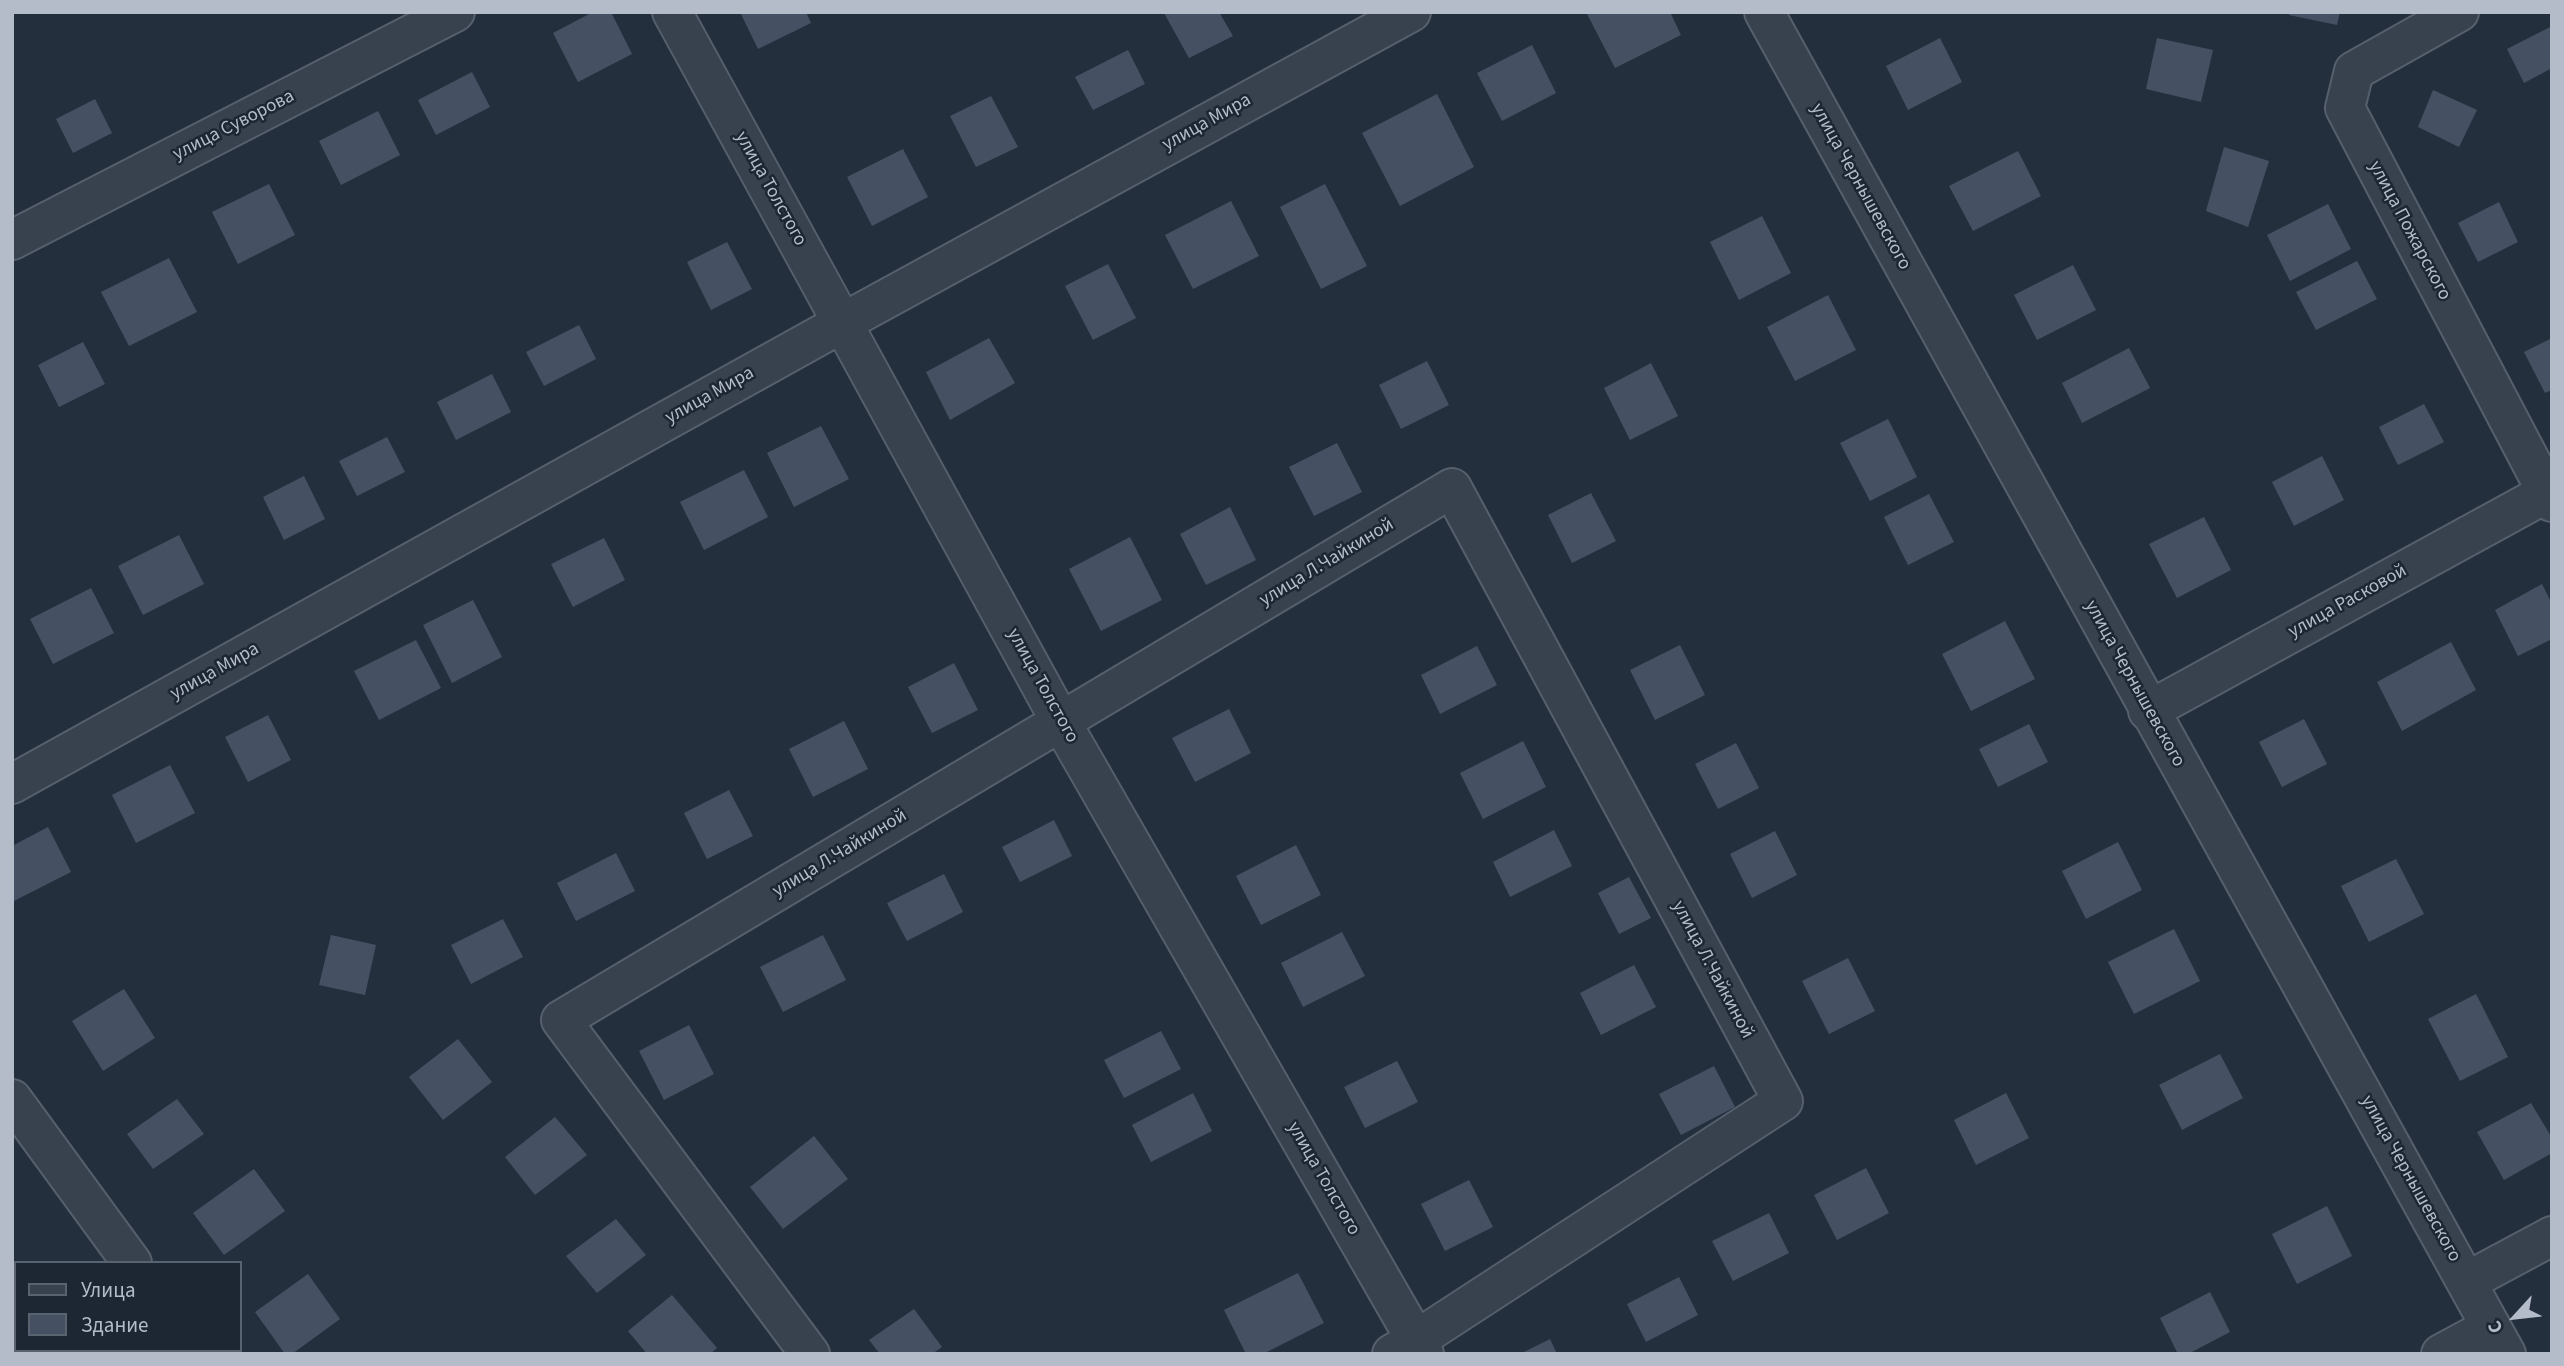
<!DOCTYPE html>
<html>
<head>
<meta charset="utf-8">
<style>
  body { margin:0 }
  #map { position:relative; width:2564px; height:1366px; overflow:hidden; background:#242f3e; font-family:"Source Sans 3",sans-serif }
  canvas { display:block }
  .frame { position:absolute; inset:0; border:14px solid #b4bcc9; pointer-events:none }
  .legend { position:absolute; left:14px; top:1261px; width:228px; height:91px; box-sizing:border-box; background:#1d2633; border:2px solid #59626f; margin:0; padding:9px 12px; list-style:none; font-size:21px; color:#b4bcc9 }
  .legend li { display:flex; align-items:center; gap:14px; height:35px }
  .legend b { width:35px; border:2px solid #59626f }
  .north { position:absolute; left:2480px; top:1282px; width:70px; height:70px; -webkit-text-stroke:5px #1d2633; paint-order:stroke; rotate:243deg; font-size:19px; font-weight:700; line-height:28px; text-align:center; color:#b4bcc9 }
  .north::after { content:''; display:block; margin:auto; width:24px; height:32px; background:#b4bcc9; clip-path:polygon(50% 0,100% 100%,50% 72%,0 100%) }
</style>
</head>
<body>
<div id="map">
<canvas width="2564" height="1366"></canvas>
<div class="frame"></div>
<ul class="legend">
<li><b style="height:9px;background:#38414e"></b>Улица</li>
<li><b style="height:19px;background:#455162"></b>Здание</li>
</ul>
<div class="north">С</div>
</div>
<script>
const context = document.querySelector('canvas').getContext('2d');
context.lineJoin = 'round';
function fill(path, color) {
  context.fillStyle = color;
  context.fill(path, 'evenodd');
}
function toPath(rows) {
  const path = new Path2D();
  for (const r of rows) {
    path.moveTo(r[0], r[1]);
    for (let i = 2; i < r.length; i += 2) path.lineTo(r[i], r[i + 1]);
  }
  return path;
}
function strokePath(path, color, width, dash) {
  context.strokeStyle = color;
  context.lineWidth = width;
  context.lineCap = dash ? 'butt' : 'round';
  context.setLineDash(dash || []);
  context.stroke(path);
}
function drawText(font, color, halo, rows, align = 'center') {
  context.font = font + ' "Source Sans 3",sans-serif';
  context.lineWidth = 5;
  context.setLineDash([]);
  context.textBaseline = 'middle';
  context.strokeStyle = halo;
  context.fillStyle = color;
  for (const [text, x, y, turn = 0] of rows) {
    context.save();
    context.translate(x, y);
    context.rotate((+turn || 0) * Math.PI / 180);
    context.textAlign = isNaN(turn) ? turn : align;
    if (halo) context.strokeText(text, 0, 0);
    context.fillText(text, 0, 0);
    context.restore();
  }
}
const building = toPath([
  [593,12,611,12,632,54,578,82,553,33],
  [740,12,806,12,811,23,758,49],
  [1219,12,1233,36,1189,58,1164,13],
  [1586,12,1670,12,1681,35,1615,68],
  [2290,12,2340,12,2337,25,2289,15],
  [2552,26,2552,68,2524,83,2507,49],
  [1940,38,1962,82,1908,110,1886,66],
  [2157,38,2213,50,2201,102,2146,89],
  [1532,45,1556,93,1502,121,1477,73],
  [1128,50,1145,84,1093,110,1075,77],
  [472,72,490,107,436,135,418,100],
  [2433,90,2477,110,2459,147,2418,127],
  [1437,94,1474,167,1400,206,1362,133],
  [991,96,1018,147,976,167,950,116],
  [95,99,112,133,73,153,56,119],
  [378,111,400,155,341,185,319,141],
  [2224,147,2269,161,2248,227,2206,211],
  [903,149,928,197,872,226,847,177],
  [2018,151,2041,196,1973,231,1949,186],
  [269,184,295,235,238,264,212,212],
  [1325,184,1367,266,1321,289,1280,207],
  [1231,201,1259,256,1193,289,1165,235],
  [2499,202,2518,242,2478,262,2458,223],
  [2328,204,2351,249,2290,281,2267,235],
  [1762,216,1791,273,1739,300,1710,242],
  [727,242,752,289,711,310,687,262],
  [169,258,197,312,129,346,101,292],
  [2357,261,2377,299,2316,330,2296,292],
  [1108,264,1136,318,1093,340,1065,286],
  [2073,265,2096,310,2037,340,2014,295],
  [1828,295,1856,350,1795,381,1767,327],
  [579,325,596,359,544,386,526,352],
  [989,338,1015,383,950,420,926,372],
  [2552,338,2552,390,2545,393,2524,352],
  [83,342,105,384,59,407,38,365],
  [2129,348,2150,388,2082,423,2062,383],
  [1427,361,1449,405,1401,429,1379,385],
  [1651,363,1678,416,1630,440,1604,388],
  [492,374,511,412,456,440,437,402],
  [2424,404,2444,442,2398,465,2379,427],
  [1888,419,1917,477,1870,501,1840,443],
  [821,426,849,479,794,507,767,453],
  [387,437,405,472,357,496,339,461],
  [1337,443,1362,492,1314,516,1289,467],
  [2322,456,2344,500,2294,526,2272,482],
  [744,470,768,517,704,550,680,502],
  [304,476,325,519,284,540,263,497],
  [1591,493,1616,541,1572,563,1548,515],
  [1929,494,1954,542,1908,565,1884,517],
  [1230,507,1256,560,1206,585,1180,534],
  [2204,517,2231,570,2177,598,2149,544],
  [179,535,204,584,143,615,118,566],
  [1130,537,1162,600,1101,631,1069,569],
  [604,538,625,580,573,607,551,564],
  [2542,584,2552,604,2552,639,2518,656,2495,610],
  [91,588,114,633,53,664,30,619],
  [473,600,502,657,452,683,423,625],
  [2005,621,2035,679,1971,711,1942,654],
  [416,640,441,688,379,720,354,671],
  [2451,642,2476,690,2402,731,2377,682],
  [1680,645,1705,695,1655,720,1630,670],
  [1477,646,1497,685,1440,714,1421,675],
  [954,663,978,710,932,733,908,687],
  [1229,709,1251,753,1195,782,1172,738],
  [268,715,291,760,248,782,225,737],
  [2304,719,2327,764,2282,787,2259,742],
  [844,721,868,769,813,797,789,749],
  [2029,724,2048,762,1998,787,1979,749],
  [1523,741,1546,787,1483,819,1460,773],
  [1736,743,1759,788,1718,809,1695,764],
  [170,765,195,813,136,843,112,795],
  [729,790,753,836,707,859,684,813],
  [1054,820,1072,856,1020,882,1002,847],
  [48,827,71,872,12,902,12,846],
  [1554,830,1572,866,1510,897,1493,862],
  [1775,831,1797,875,1752,898,1730,854],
  [2118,842,2142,890,2086,919,2062,871],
  [1296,845,1321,895,1261,925,1236,876],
  [616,853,635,891,576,921,557,883],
  [2396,859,2424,914,2369,942,2341,886],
  [944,874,963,912,907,941,887,903],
  [1629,877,1651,918,1619,934,1598,893],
  [503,919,523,957,471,984,451,945],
  [2174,929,2200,981,2134,1014,2108,962],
  [1342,932,1365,976,1303,1007,1281,963],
  [331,935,376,945,365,995,319,985],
  [823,935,846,980,783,1012,760,967],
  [1848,958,1875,1011,1829,1034,1802,981],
  [1634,965,1656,1007,1601,1035,1580,993],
  [124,989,155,1038,103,1071,72,1021],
  [2476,994,2508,1057,2460,1081,2428,1019],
  [689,1025,714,1074,664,1100,639,1051],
  [1161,1031,1181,1069,1124,1098,1104,1060],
  [458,1039,492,1082,443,1120,409,1077],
  [2220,1054,2243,1098,2182,1130,2159,1085],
  [1397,1061,1418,1102,1365,1128,1344,1087],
  [1714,1066,1735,1107,1681,1135,1659,1094],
  [1193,1093,1212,1131,1151,1162,1132,1125],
  [2006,1093,2029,1138,1976,1165,1954,1120],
  [177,1099,204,1134,153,1169,127,1134],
  [2531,1103,2552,1138,2552,1153,2504,1180,2477,1132],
  [555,1117,587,1155,535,1195,505,1157],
  [814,1136,848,1179,783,1229,750,1187],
  [1866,1168,1889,1213,1837,1240,1814,1195],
  [254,1169,285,1211,224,1255,193,1213],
  [1469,1180,1493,1227,1445,1251,1421,1204],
  [2327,1206,2352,1256,2297,1284,2272,1234],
  [1769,1213,1789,1253,1733,1281,1712,1241],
  [616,1219,646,1255,597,1293,566,1256],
  [1298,1273,1324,1323,1263,1354,1246,1354,1224,1310],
  [308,1274,340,1319,292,1354,285,1354,255,1312],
  [1679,1277,1698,1315,1646,1342,1627,1304],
  [2210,1292,2230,1332,2188,1354,2178,1354,2160,1318],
  [672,1295,717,1348,710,1354,647,1354,628,1331],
  [914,1309,942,1347,932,1354,880,1354,869,1340],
  [1550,1339,1557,1354,1520,1354]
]);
const minor = toPath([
  [672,12,1061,722,1424,1354],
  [2459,12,2354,71,2345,108,2552,502],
  [12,240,455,12],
  [2148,711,2552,490],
  [12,784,844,322,1411,12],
  [12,1099,132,1263],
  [2468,1281,2552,1236],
  [195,1350,198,1354],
  [810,1354,561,1020,1452,488,1783,1101,1416,1340,1392,1354],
  [2441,1354,2491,1327]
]);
const tertiary = toPath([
  [1764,12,2506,1354]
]);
const streetNames = [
  ["улица Мира",1207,123,-29],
  ["улица Суворова",234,126,-27],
  ["улица Чернышевского",1860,187,61],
  ["улица Толстого",770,189,61],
  ["улица Пожарского",2409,231,62],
  ["улица Мира",710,396,-29],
  ["улица Л.Чайкиной",1327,563,-31],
  ["улица Расковой",2348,602,-29],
  ["улица Мира",215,672,-29],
  ["улица Чернышевского",2134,684,61],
  ["улица Толстого",1042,686,61],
  ["улица Л.Чайкиной",840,854,-31],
  ["улица Л.Чайкиной",1712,970,62],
  ["улица Толстого",1323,1179,60],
  ["улица Чернышевского",2410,1179,61]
];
fill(building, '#455162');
strokePath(minor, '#565f6c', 42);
strokePath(tertiary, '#565f6c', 42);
strokePath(minor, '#38414e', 38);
strokePath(tertiary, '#38414e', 38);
drawText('19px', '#b4bcc9', '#1d2633', streetNames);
</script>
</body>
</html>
